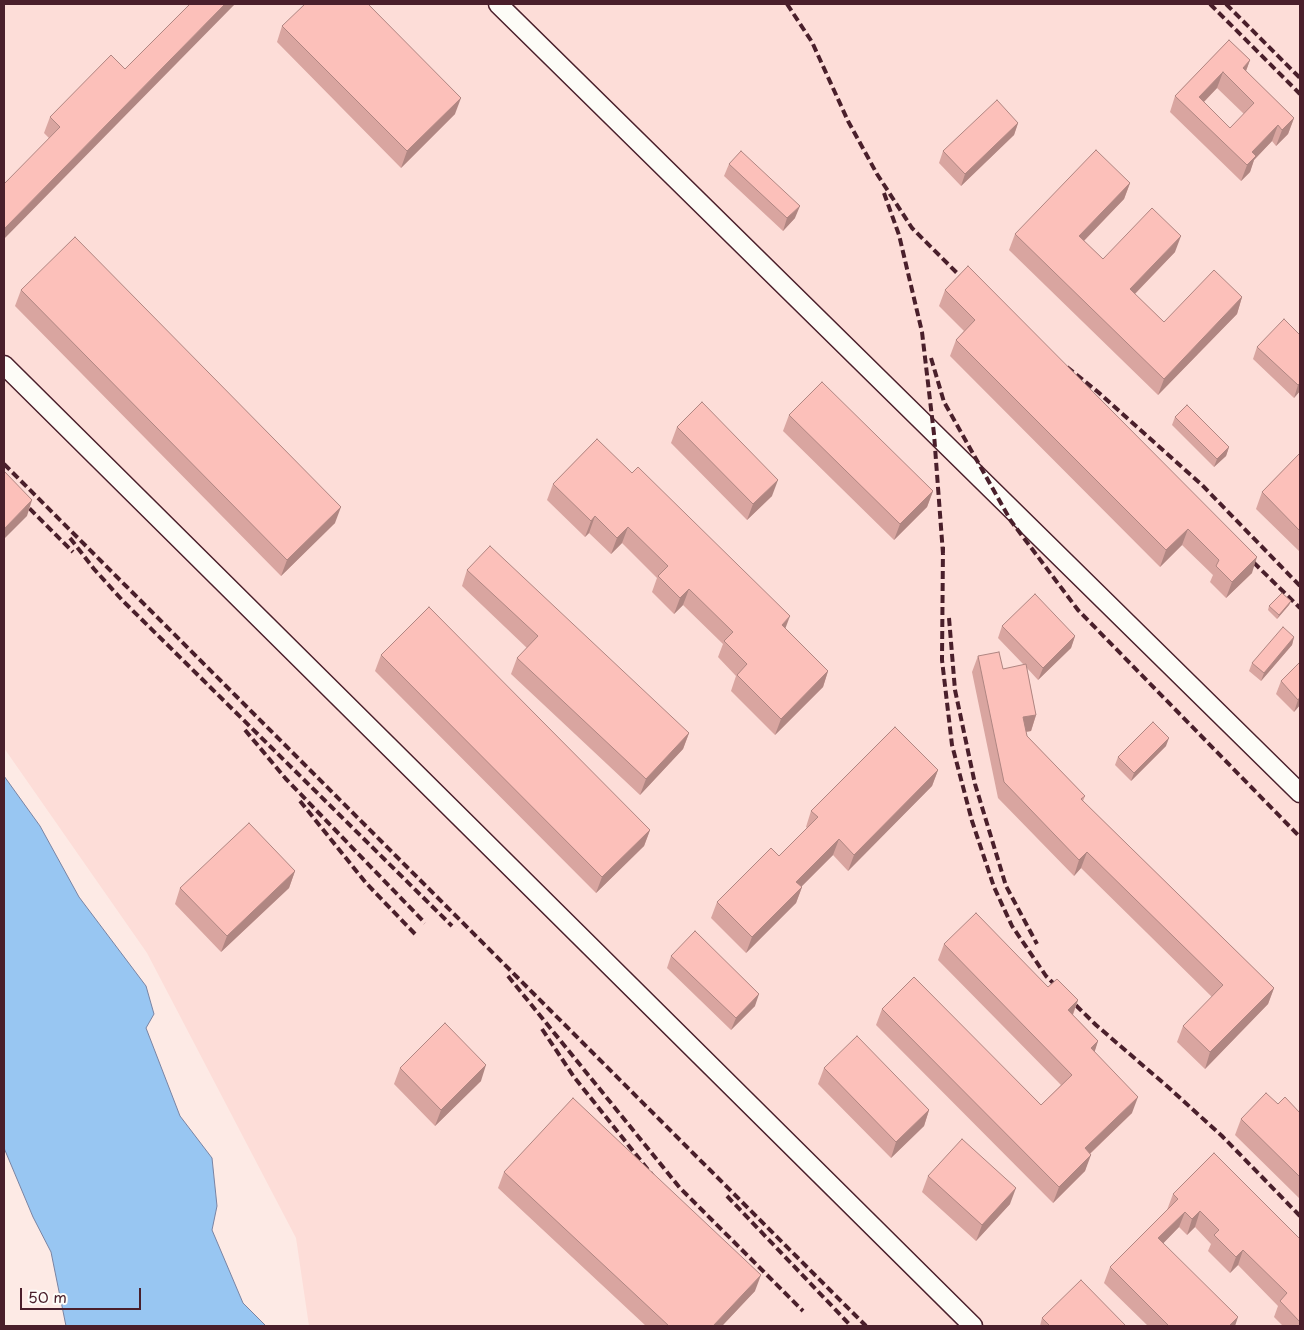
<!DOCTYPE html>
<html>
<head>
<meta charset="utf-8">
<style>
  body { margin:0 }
  #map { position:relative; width:1304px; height:1330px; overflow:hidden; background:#fdeae5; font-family:"Playpen Sans",sans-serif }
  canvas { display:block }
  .frame { position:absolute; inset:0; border:5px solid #4a1f2b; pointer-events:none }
  .scale { position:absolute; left:20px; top:1288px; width:121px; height:22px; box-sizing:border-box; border:2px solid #4a1f2b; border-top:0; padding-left:6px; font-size:15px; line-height:18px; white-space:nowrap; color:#4a1f2b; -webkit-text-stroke:4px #fdfcf7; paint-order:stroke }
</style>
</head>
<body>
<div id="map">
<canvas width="1304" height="1330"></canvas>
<div class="frame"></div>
<div class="scale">50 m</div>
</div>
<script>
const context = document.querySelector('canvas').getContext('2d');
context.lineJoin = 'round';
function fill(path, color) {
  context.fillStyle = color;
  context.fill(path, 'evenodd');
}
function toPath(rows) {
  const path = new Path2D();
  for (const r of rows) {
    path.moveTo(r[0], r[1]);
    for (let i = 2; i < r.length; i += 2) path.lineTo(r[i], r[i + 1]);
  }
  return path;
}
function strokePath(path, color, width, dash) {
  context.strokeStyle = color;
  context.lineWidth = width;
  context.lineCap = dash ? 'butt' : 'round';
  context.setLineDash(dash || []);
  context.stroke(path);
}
const built = toPath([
  [4,4,1300,4,1300,1326,309,1326,296,1238,147,953,4,748]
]);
const water = toPath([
  [4,776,40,826,79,897,146,986,154,1014,146,1028,180,1116,212,1158,217,1206,212,1230,243,1303,266,1326,66,1326,51,1252,33,1217,4,1148,4,776]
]);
const minor = toPath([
  [498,4,1300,793],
  [4,365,973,1326]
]);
const rail = toPath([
  [787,4,812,42,848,121,877,174,912,228,969,285],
  [1210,4,1300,94],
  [1226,4,1300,78],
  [884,193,899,235,922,332,934,434,943,554],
  [931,358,944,402,1011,521,1078,610,1300,837],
  [1067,367,1098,392,1202,485,1300,586],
  [4,464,866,1326],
  [4,483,73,552],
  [70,538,94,569,123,601,452,926],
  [943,547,942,660,952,745,972,821,994,887,1012,926,1046,976,1096,1025,1168,1087,1222,1136,1300,1216],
  [1245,554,1300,608],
  [949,618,955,690,975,784,1006,886,1037,944],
  [245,730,286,779,425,923],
  [300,801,366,883,415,934],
  [508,976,680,1188,803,1311],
  [542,1029,574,1077,653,1176],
  [727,1196,851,1326]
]);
const wall = toPath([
  [235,4,49,138,44,133,50,117,125,69],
  [282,26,455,114,401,168,277,42],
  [1229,40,1250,60,1246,71,1294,118,1288,134,1276,146,1272,141,1254,160,1250,172,1241,181,1170,112,1175,96],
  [1217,88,1244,114,1230,128,1204,102],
  [1018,123,1014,135,961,186,939,163,943,151],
  [729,164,795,218,783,231,724,176],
  [1130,183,1124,199,1084,241,1103,259,1175,252,1135,294,1164,322,1242,297,1237,314,1158,395,1009,250,1015,234],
  [21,290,335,523,281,576,15,306],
  [945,290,1252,573,1226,598,1210,582,1213,575,1182,545,1160,567,950,356,956,340,964,331,939,306],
  [1300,335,1300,391,1294,398,1253,359,1257,347],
  [789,415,933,491,927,507,894,540,783,431],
  [1175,417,1229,447,1226,456,1214,467,1172,425],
  [677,427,772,496,747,520,671,443],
  [597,439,828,671,823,687,775,735,731,691,736,676,718,657,723,644,683,605,674,614,652,592,657,578,622,543,611,554,589,533,585,537,547,500,553,484],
  [1300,453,1300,552,1256,509,1262,492],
  [467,570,689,733,683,749,640,795,511,674,517,658,527,648,462,586],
  [1291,601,1289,605,1277,619,1268,610,1269,606],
  [1002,626,1075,636,1071,648,1038,680,1027,668,1036,715,1031,731,1026,732,1027,736,1085,796,1083,801,1274,988,1268,1004,1205,1069,1177,1042,1183,1026,1212,997,1081,868,1074,876,998,798,972,672,978,656,1003,669,1024,665,998,638],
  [1294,637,1292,645,1261,681,1249,671,1252,663],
  [381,655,650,830,644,846,596,893,375,671],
  [1300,662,1300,705,1294,712,1276,694,1281,681],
  [1166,746,1131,781,1115,765,1118,757],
  [938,770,932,786,848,871,833,855,801,887,802,887,796,903,746,953,711,918,717,902,779,856,807,828,806,827,811,811],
  [295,871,289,888,221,952,175,904,180,888],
  [944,944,1078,1000,1073,1015,1098,1041,1094,1052,1132,1113,1090,1154,1085,1171,1053,1203,876,1025,882,1009,1041,1105,1061,1085,938,960],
  [671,956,755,1006,731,1030,667,968],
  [400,1068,481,1081,435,1126,394,1084],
  [824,1068,929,1110,924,1126,891,1158,818,1084],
  [1278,1104,1300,1113,1300,1199,1235,1135,1241,1119],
  [504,1172,755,1291,722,1326,646,1326,498,1188],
  [928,1176,1010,1204,976,1241,922,1192],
  [1173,1194,1300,1239,1300,1326,1283,1326,1274,1317,1278,1306,1238,1265,1230,1273,1208,1251,1211,1244,1195,1227,1187,1235,1179,1227,1163,1243,1235,1326,1148,1326,1104,1283,1110,1267,1167,1210],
  [1042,1318,1126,1326,1040,1326]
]);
const shadedWall = toPath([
  [225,4,235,4,4,239,4,229],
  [1250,60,1244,76,1243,68],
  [1223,72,1217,88,1193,113,1199,97],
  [461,98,455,114,401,168,407,151],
  [1294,118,1288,134,1276,146,1282,130],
  [1018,123,1014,135,961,186,965,174],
  [1278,125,1272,141,1254,160,1250,172,1241,181,1252,152],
  [1130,183,1124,199,1073,252,1079,236],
  [800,206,795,218,783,231,787,218],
  [1181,236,1175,252,1124,305,1130,289],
  [1242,297,1237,314,1158,395,1164,379],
  [1300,383,1300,391,1294,398,1298,385],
  [1229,447,1226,456,1214,467,1217,459],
  [778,480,772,496,747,520,753,504],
  [933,491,927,507,894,540,900,524],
  [32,500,27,516,4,539,4,529],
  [341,507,335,523,281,576,287,560],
  [595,516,589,533,585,537,591,521],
  [628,527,622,543,611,554,617,538],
  [1188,529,1182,545,1160,567,1166,550],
  [1257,557,1252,573,1226,598,1232,582],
  [689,589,683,605,674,614,680,598],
  [1291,601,1289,605,1277,619,1279,615],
  [790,616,784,632,782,625],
  [1075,636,1071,648,1038,680,1043,668],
  [1294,637,1292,645,1261,681,1264,673],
  [828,671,823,687,775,735,781,719],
  [1300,697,1300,705,1294,712,1298,700],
  [1036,715,1031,731,1017,733,1023,717],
  [689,733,683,749,640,795,646,779],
  [1169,738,1166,746,1131,781,1134,773],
  [938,770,932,786,848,871,854,855],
  [650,830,644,846,596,893,602,877],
  [839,839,833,855,790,898,796,882],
  [1087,852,1081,868,1074,876,1079,860],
  [295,871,289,888,221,952,227,936],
  [802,887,796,903,746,953,752,937],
  [1274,988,1268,1004,1205,1069,1210,1052],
  [759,994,755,1006,731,1030,736,1018],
  [1078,1000,1072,1016,1068,1010],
  [1098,1041,1093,1057,1091,1048],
  [486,1065,481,1081,435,1126,441,1110],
  [1138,1097,1132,1113,1079,1164,1085,1148],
  [929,1110,924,1126,891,1158,896,1142],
  [1091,1155,1085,1171,1053,1203,1059,1187],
  [1016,1188,1010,1204,976,1241,982,1225],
  [1200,1211,1195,1227,1187,1235,1192,1219],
  [1185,1212,1179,1227,1153,1254,1158,1238],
  [1243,1250,1238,1265,1230,1273,1236,1257],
  [761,1275,755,1291,722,1326,713,1326],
  [1238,1317,1235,1326,1229,1326]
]);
const building = toPath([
  [190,4,225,4,4,229,4,184,60,127,50,117,111,55,125,69,190,4],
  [305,4,368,4,461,98,407,151,282,26,305,4],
  [1229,40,1250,60,1243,68,1294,118,1282,130,1278,125,1252,152,1256,156,1247,165,1175,96,1229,40],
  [1223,72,1254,103,1230,128,1199,97,1223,72],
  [997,100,1018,123,965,174,943,151,997,100],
  [1096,150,1130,183,1079,236,1103,259,1152,208,1181,236,1130,289,1164,322,1214,270,1242,297,1164,379,1015,234,1096,150],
  [741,151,800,206,787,218,729,164,741,151],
  [75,237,341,507,287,560,21,290,75,237],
  [968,266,1257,557,1232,582,1216,566,1219,560,1188,529,1166,550,956,340,975,320,945,290,968,266],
  [1284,319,1300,335,1300,383,1298,385,1257,347,1284,319],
  [822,382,933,491,900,524,789,415,822,382],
  [702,402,778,480,753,504,677,427,702,402],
  [1187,405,1229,447,1217,459,1175,417,1187,405],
  [597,439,632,473,638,467,790,616,782,625,828,671,781,719,737,675,747,664,724,641,733,632,689,589,680,598,658,576,668,566,628,527,617,538,595,516,591,521,553,484,597,439],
  [1300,453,1300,531,1262,492,1300,453],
  [4,471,32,500,4,529,4,471],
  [490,546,689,733,646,779,517,658,538,636,467,570,490,546],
  [1282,593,1291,601,1279,615,1269,606,1282,593],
  [1035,594,1075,636,1043,668,1002,626,1035,594],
  [429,607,650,830,602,877,381,655,429,607],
  [1283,627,1294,637,1264,673,1252,663,1283,627],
  [999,652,1003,669,1026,664,1036,715,1023,717,1027,736,1085,796,1081,799,1274,988,1210,1052,1183,1026,1223,985,1087,852,1079,860,1004,782,978,656,999,652],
  [1300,662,1300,697,1298,700,1281,681,1300,662],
  [1153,722,1169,738,1134,773,1118,757,1153,722],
  [895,727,938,770,854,855,839,839,796,882,802,887,752,937,717,902,771,848,779,856,818,817,811,811,895,727],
  [249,823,295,871,227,936,180,888,249,823],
  [976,913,1048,987,1057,979,1078,1000,1068,1010,1098,1041,1091,1048,1138,1097,1085,1148,1091,1155,1059,1187,882,1009,914,977,1041,1105,1072,1075,944,944,976,913],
  [695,931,759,994,736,1018,671,956,695,931],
  [445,1023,486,1065,441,1110,400,1068,445,1023],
  [857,1036,929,1110,896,1142,824,1068,857,1036],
  [1266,1093,1278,1104,1285,1097,1300,1113,1300,1177,1241,1119,1266,1093],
  [573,1098,761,1275,713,1326,669,1326,504,1172,573,1098],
  [962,1139,1016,1188,982,1225,928,1176,962,1139],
  [1214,1153,1300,1239,1300,1322,1280,1301,1287,1293,1243,1250,1236,1257,1214,1235,1219,1230,1200,1211,1192,1219,1185,1212,1158,1238,1238,1317,1229,1326,1169,1326,1110,1267,1178,1199,1173,1194,1214,1153],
  [1081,1280,1126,1326,1050,1326,1042,1318,1081,1280]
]);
fill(built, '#fdddd8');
fill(water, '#98c6f2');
strokePath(water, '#7983a2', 1);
strokePath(minor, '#4a1f2b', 21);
strokePath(minor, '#fdfcf7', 18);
strokePath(rail, '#4a1f2b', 4, [8, 4]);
fill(wall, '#d9a5a0');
fill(shadedWall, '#b08682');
fill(building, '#fcc0ba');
strokePath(building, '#b08682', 1);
</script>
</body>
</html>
